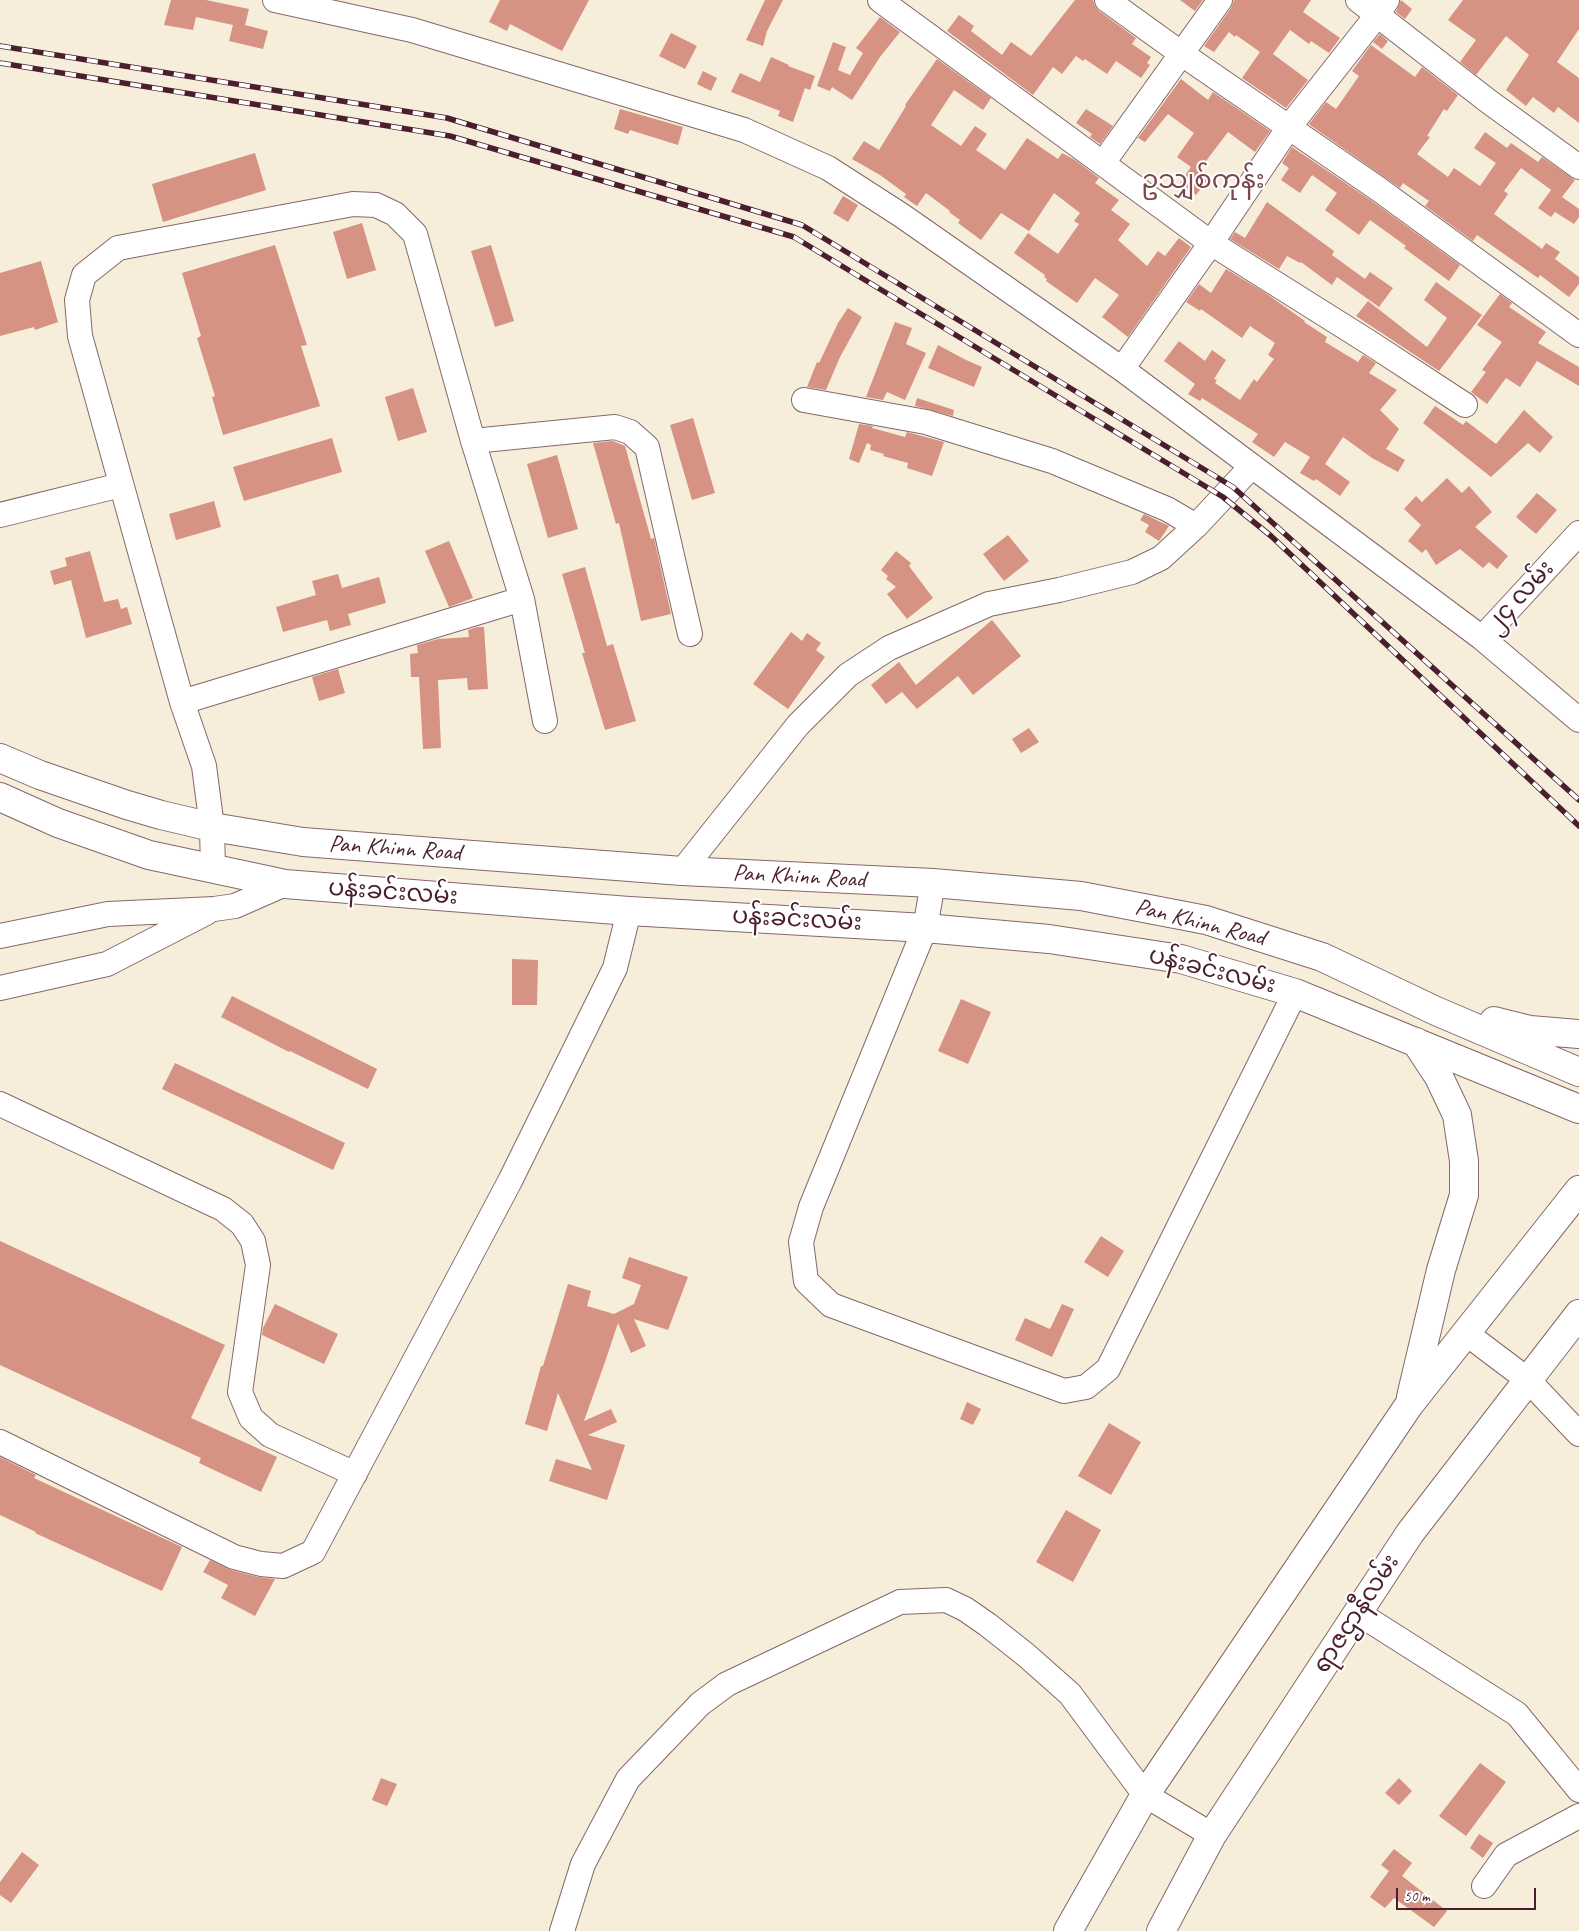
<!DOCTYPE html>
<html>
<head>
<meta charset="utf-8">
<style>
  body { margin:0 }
  #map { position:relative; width:1579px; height:1931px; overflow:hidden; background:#f7eddb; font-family:Caveat,sans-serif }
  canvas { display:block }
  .scale { position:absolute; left:1396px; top:1888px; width:140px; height:22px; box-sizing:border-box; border:2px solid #4a1f2b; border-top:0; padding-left:6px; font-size:15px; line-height:18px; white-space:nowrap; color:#4a1f2b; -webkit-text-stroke:4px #fff; paint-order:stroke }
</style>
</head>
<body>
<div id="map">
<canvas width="1579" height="1931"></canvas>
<div class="scale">50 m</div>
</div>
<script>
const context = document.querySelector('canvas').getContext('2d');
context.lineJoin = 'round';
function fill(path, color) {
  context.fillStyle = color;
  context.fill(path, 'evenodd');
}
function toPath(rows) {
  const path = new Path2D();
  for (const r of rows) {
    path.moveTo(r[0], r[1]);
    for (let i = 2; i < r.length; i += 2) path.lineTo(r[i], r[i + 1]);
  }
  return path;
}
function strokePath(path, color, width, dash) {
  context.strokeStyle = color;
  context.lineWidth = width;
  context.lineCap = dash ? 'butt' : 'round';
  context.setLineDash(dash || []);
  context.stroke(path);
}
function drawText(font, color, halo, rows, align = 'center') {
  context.font = font + ' Caveat,"Noto Sans Myanmar",sans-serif';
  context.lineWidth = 4;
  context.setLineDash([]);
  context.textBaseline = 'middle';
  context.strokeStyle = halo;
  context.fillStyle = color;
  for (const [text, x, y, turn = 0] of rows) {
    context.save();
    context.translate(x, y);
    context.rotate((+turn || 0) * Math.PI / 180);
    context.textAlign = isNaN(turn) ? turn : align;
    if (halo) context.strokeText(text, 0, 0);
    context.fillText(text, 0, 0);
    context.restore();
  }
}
const building = toPath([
  [171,0,206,0,249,9,245,25,268,31,263,49,229,41,233,25,196,17,193,30,164,25],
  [500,0,589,0,562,51,510,24,507,31,489,22],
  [765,0,783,0,767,31,763,46,746,40],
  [1075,0,1093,0,1095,6,1099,11,1136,38,1132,44,1151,57,1147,63,1150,65,1141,78,1116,61,1107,74,1085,59,1083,61,1076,56,1062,74,1053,67,1033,95,947,31,959,15,974,26,971,31,1002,55,1011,42,1031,56],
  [1180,0,1203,0,1195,11],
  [1234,0,1311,0,1303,12,1340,38,1329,53,1311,41,1309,44,1290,30,1273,54,1308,80,1286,108,1242,78,1260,52,1236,35,1235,37,1229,32,1214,52,1204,46,1231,8],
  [1401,0,1412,9,1405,19,1396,12],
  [1463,0,1579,0,1579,29,1557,62,1579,78,1579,123,1558,107,1554,113,1533,97,1526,106,1506,90,1529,55,1506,36,1476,75,1460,62,1476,40,1448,20],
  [880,17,900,32,880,57,852,100,832,87,830,91,817,86,833,42,846,47,838,70,850,75,863,53,856,48],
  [671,33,697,46,685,69,659,56],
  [1380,34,1388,41,1382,49,1373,42],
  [1371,45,1415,77,1422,67,1458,95,1447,111,1444,109,1427,136,1430,137,1417,154,1448,177,1454,168,1480,186,1496,163,1474,148,1485,132,1507,148,1511,143,1538,162,1542,157,1575,180,1562,197,1579,209,1579,217,1574,224,1555,212,1551,217,1538,208,1551,190,1554,192,1521,168,1504,191,1508,194,1494,214,1542,249,1546,243,1560,252,1555,259,1579,277,1579,284,1569,297,1540,275,1538,278,1477,235,1473,241,1425,206,1429,201,1403,183,1400,188,1310,125,1309,124,1326,102,1336,109,1359,76,1352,71],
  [771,57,789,65,788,66,815,76,810,90,805,88,793,122,778,116,780,111,731,92,740,73,760,82],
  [937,59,991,98,983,110,954,90,931,125,961,146,975,126,987,134,976,150,1005,170,1027,138,1058,159,1062,153,1075,160,1099,178,1095,183,1119,200,1111,210,1130,224,1118,240,1147,266,1158,251,1165,256,1179,238,1191,247,1128,337,1102,317,1119,295,1095,278,1077,303,1046,281,1047,279,1044,277,1045,275,1014,253,1028,233,1058,254,1079,224,1074,221,1080,213,1054,193,1029,231,1001,213,981,240,958,223,960,220,949,212,950,211,926,193,917,206,904,197,906,194,880,175,852,159,864,141,879,150,906,106,905,105],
  [703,71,717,78,711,91,697,84],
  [1181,79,1208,100,1213,92,1270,131,1255,152,1228,132,1200,169,1210,177,1196,195,1180,183,1191,167,1177,157,1194,133,1168,114,1145,142,1138,138],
  [620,109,683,127,678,145,630,130,628,134,614,129],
  [1086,109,1113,126,1100,144,1090,137,1092,134,1076,123],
  [1292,147,1369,199,1460,265,1449,281,1404,248,1406,246,1370,220,1359,235,1325,210,1337,193,1312,175,1300,193,1281,180,1289,168,1282,163],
  [255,153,266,190,163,222,152,184],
  [843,196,858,205,848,222,833,213],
  [1267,202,1334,251,1332,255,1365,279,1370,272,1393,288,1379,307,1337,277,1332,285,1301,262,1300,263,1287,256,1279,269,1230,239,1235,232,1245,238],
  [362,223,376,270,347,279,333,232],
  [275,245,307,345,301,346,320,406,223,435,212,397,215,396,197,338,201,336,182,273],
  [491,245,514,321,495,327,471,251],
  [41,261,58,322,35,330,34,327,0,336,0,273],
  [1226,269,1264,292,1305,321,1304,322,1327,337,1325,342,1358,362,1363,355,1376,363,1369,373,1397,390,1380,410,1399,429,1386,449,1405,460,1398,472,1372,458,1343,437,1325,464,1350,482,1340,496,1316,479,1314,481,1300,473,1310,457,1285,442,1274,457,1252,442,1258,434,1202,398,1200,401,1188,394,1195,384,1164,361,1179,341,1205,361,1212,350,1226,360,1214,379,1217,380,1215,383,1240,400,1254,379,1257,382,1274,359,1268,355,1275,343,1250,326,1242,338,1201,309,1200,311,1186,302,1199,284,1211,293],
  [1436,282,1482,315,1439,371,1356,316,1368,301,1427,347,1447,318,1424,300],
  [1500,294,1512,303,1509,307,1546,332,1538,343,1579,367,1579,386,1537,361,1520,387,1506,378,1487,404,1471,392,1486,372,1482,370,1502,342,1477,325],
  [848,308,862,317,840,357,826,390,807,387,817,362,819,363,838,323],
  [895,322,912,328,906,344,926,353,905,400,887,392,883,400,866,397],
  [938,345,964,359,982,367,974,387,928,368],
  [413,388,427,432,398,441,385,397],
  [917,398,954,410,953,416,915,406],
  [1435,406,1463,425,1466,421,1496,444,1524,410,1553,437,1540,453,1528,443,1491,477,1423,423],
  [693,418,715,493,692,500,670,425],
  [859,424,873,426,872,428,905,437,907,432,944,442,932,476,907,468,908,463,883,456,884,454,870,450,871,445,867,443,859,463,849,459],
  [332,438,342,472,244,501,233,467],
  [613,441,625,446,651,539,654,538,671,614,641,621,619,523,616,524,593,443],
  [557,455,578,529,548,538,527,464],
  [1447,478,1462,493,1469,486,1492,512,1475,527,1508,556,1497,569,1489,562,1483,568,1460,549,1436,565,1426,549,1422,553,1408,541,1421,525,1404,509,1416,496,1422,502],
  [1537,493,1557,510,1536,534,1516,517],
  [214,501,221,527,176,540,169,514],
  [1144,514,1169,526,1159,541,1145,532,1149,525,1140,520],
  [1008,535,1029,561,1004,581,983,554],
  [449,541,473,598,449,607,425,551],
  [90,551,104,602,118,599,121,609,127,607,132,624,86,638,71,580,54,585,50,571,67,566,65,558],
  [896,551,911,563,909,566,933,598,907,619,887,594,896,587,886,579,888,576,881,570],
  [585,567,607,646,613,644,636,721,605,730,582,653,585,653,562,574],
  [338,574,342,588,379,577,386,603,348,614,351,625,330,631,327,620,283,632,276,607,316,595,312,581],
  [992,620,1021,656,973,695,958,676,917,709,902,692,886,704,871,685,899,662,916,685],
  [477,627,484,627,488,689,468,690,467,678,438,680,441,748,423,749,419,677,411,677,410,654,418,653,417,645,438,639,469,637,468,630],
  [791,632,802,641,807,633,821,643,816,650,825,657,788,709,753,684],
  [338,669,345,693,319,701,312,677],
  [1029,728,1039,742,1021,753,1012,739],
  [512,959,538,960,537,1005,512,1005],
  [232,996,377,1069,368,1089,290,1051,289,1052,221,1017],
  [961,999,991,1012,968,1064,938,1051],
  [175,1063,345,1143,333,1170,162,1089],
  [1101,1236,1124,1251,1108,1277,1084,1262],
  [0,1241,225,1345,191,1418,277,1457,261,1492,199,1463,201,1458,0,1365],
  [629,1257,688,1277,668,1330,634,1319,646,1346,631,1353,618,1323,605,1362,584,1421,611,1409,617,1422,588,1435,625,1445,607,1500,549,1481,556,1459,592,1470,558,1393,547,1431,525,1424,541,1366,543,1366,568,1284,591,1291,587,1306,614,1314,634,1304,641,1285,622,1278],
  [275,1304,338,1334,324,1364,262,1335,263,1328],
  [1062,1304,1074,1309,1052,1357,1015,1340,1025,1318,1050,1329],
  [967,1402,981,1409,973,1425,960,1419],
  [1109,1423,1141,1442,1111,1495,1078,1476],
  [0,1457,36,1475,34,1478,182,1547,162,1591,35,1533,36,1532,0,1515],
  [1066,1510,1101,1530,1073,1582,1036,1562],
  [210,1560,231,1570,258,1577,275,1579,255,1616,221,1598,228,1585,203,1572],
  [1480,1763,1506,1782,1466,1836,1439,1816],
  [381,1778,397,1784,387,1806,372,1800],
  [1399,1778,1412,1791,1399,1805,1385,1793],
  [1479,1834,1493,1843,1483,1858,1470,1848],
  [1394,1849,1412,1863,1402,1876,1447,1911,1434,1927,1394,1898,1385,1908,1370,1897,1389,1871,1381,1865],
  [22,1852,39,1865,11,1903,0,1895,0,1882]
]);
const minor = toPath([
  [275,0,412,30,744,130,828,168,901,215,1122,369,1482,638,1579,720],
  [880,0,1211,243,1367,341,1465,405],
  [1107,0,1182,54,1377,188,1579,335],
  [1358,0,1488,101,1579,167],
  [1103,163,1220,0],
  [1122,369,1211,243,1289,127,1378,14,1387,0],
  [804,400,926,422,1052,461,1167,509,1196,526],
  [473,441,615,427,630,432,647,447,690,634],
  [0,515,121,485],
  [1482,638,1579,533],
  [182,702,522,599],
  [213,869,212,827,204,766,182,702,80,336,77,300,84,275,118,248,353,204,376,205,395,214,415,234,473,441,522,599,545,721],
  [682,871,798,725,848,675,889,648,989,604,1059,590,1132,572,1161,558,1196,526,1252,466],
  [933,883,925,928,811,1207,801,1242,806,1281,831,1305,1064,1391,1086,1387,1108,1369,1295,993],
  [0,936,108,914,214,909,235,906,285,884],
  [0,988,107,964,206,913],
  [0,1104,223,1209,242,1224,253,1241,258,1265,240,1392,251,1418,270,1435,355,1474],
  [1467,1334,1528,1380,1579,1434],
  [0,1442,234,1557,261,1564,283,1566,313,1552,510,1181,615,968,629,911],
  [1358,1613,1517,1714,1579,1790],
  [1484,1886,1506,1855,1579,1816],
  [562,1931,583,1864,628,1779,700,1704,727,1684,900,1602,946,1600,965,1609,988,1625,1026,1655,1070,1694,1145,1795,1212,1835]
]);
const major = toPath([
  [0,758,40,775,127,805,161,815,212,827,303,842,682,871,933,883,1081,896,1206,920,1322,957,1436,1011,1579,1072],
  [0,797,58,823,149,855,285,884,629,911,925,928,1049,939,1181,959,1295,993,1579,1109],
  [1494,1021,1530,1030,1579,1034],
  [1411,1397,1441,1270,1464,1195,1464,1161,1457,1115,1439,1077,1416,1042],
  [1068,1931,1145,1795,1409,1405,1579,1190],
  [1161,1931,1212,1835,1410,1533,1579,1314]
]);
const rail = toPath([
  [0,46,447,118,802,225,1233,487,1579,800],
  [0,63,450,136,794,237,1223,497,1271,536,1579,826]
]);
const streetNames = [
  ["၂၄ လမ်း",1520,597,-47],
  ["Pan Khinn Road",395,849,4],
  ["Pan Khinn Road",799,877,3],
  ["ပန်းခင်းလမ်း",393,893,4],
  ["ပန်းခင်းလမ်း",797,920,3],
  ["Pan Khinn Road",1200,923,14],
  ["ပန်းခင်းလမ်း",1212,971,14],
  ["ရာဇဌာနီလမ်း",1357,1614,-57]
];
const quarterNames = [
  ["ဥသျှစ်ကုန်း",1203,181]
];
fill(building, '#d69282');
strokePath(minor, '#876769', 26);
strokePath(major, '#876769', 30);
strokePath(minor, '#fff', 24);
strokePath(major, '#fff', 28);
strokePath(rail, '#4a1f2b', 5.5);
strokePath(rail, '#fff', 4, [11]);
drawText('24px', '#4a1f2b', '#fff', streetNames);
drawText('26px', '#7b4749', '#fff', quarterNames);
</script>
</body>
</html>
